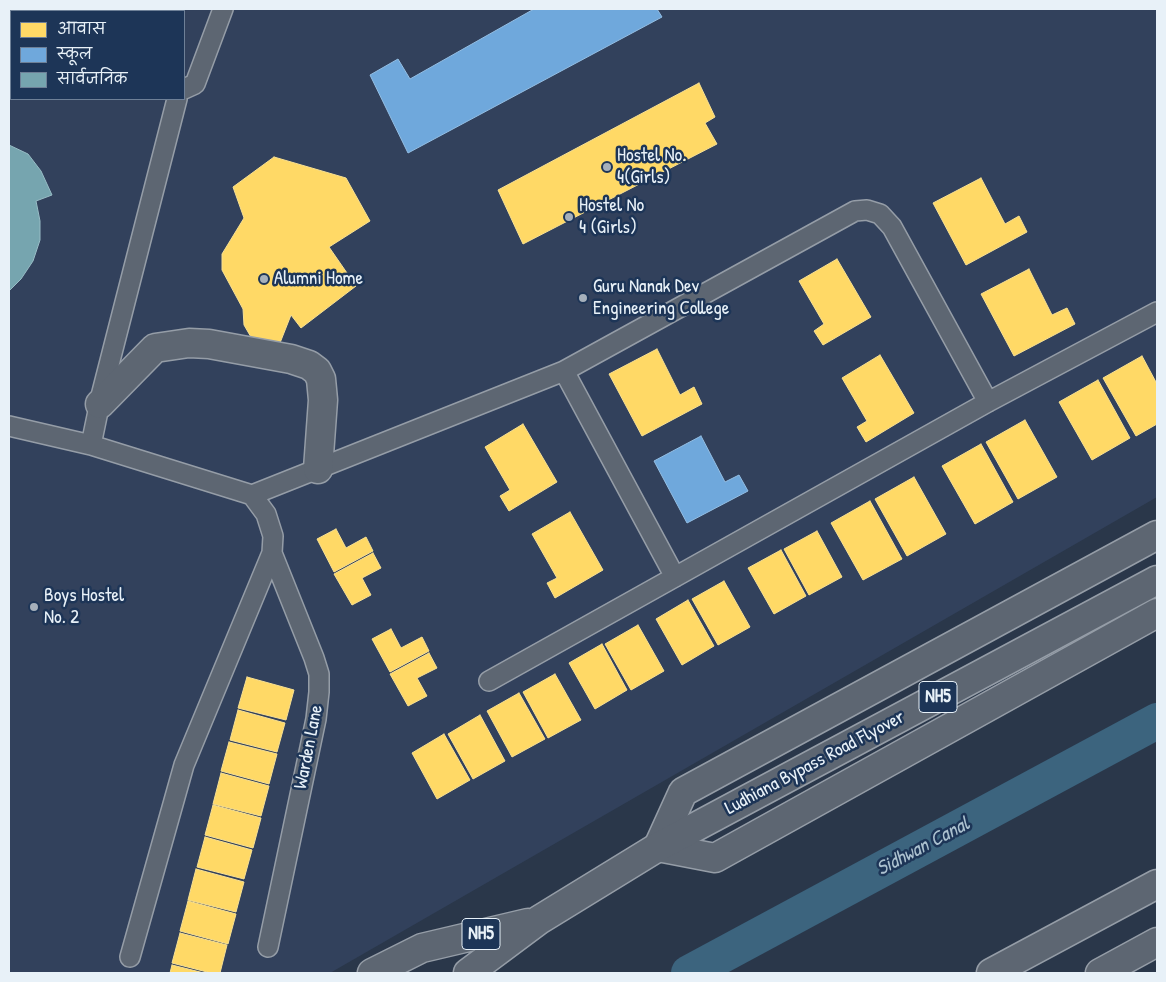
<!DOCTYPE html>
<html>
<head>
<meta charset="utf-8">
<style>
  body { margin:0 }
  #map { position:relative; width:1166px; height:982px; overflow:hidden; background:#2a374a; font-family:"Patrick Hand","Playpen Sans Deva",sans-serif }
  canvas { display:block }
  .frame { position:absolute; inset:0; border:10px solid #e8f1f8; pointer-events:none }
  .legend { position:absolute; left:10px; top:10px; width:175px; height:90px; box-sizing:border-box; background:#1d3557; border:1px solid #6e8097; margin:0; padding:6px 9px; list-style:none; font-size:15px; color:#e8f1f8 }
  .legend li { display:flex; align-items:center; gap:10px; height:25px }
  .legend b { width:25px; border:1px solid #6e8097 }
</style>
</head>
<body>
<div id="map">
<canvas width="1166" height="982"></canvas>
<div class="frame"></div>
<ul class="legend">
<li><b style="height:14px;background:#ffd966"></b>आवास</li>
<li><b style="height:14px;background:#6fa8dc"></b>स्कूल</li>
<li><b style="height:14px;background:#76a5af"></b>सार्वजनिक</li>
</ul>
</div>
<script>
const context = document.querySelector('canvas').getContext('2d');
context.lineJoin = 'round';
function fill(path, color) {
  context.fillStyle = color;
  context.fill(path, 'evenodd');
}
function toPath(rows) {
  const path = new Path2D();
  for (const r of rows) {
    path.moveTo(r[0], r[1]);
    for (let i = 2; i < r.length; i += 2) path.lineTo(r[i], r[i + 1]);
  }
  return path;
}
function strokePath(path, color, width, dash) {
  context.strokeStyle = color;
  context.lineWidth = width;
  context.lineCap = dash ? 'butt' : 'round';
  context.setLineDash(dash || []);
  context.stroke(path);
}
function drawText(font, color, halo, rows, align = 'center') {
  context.font = font + ' "Patrick Hand",sans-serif';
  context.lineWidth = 5;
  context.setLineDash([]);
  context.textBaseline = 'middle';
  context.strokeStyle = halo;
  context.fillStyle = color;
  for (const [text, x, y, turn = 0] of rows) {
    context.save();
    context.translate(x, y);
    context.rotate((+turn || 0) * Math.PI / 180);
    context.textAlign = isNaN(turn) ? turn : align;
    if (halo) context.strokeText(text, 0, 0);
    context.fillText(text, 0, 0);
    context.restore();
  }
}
const built = toPath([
  [9,9,1157,9,1157,497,330,973,9,973],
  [11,11,184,11,184,99,11,99]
]);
const homes = toPath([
  [699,83,715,117,705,123,717,144,523,244,498,190,699,83],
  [274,157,346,178,370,221,329,247,356,286,301,328,291,315,278,348,255,344,244,325,243,309,222,270,222,254,244,218,233,187,274,157],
  [981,178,1005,224,1019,216,1027,232,966,265,933,203,981,178],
  [837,259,871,317,823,345,814,331,824,324,799,281,837,259],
  [1029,269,1052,315,1067,308,1075,324,1014,356,981,294,1029,269],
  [657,349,680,395,694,387,702,404,642,436,609,374,657,349],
  [880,355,914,413,866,442,857,427,867,421,842,378,880,355],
  [1142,356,1157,384,1157,424,1136,436,1103,378,1142,356],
  [1098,380,1130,438,1092,460,1059,402,1098,380],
  [1025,420,1057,477,1018,499,986,442,1025,420],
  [523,424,557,482,509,511,500,496,510,490,485,447,523,424],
  [981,444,1013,502,975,524,942,466,981,444],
  [914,477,946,534,907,556,875,499,914,477],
  [870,501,902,559,863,580,831,523,870,501],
  [570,512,603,570,555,598,547,583,557,578,532,534,570,512],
  [336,529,346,548,366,537,373,551,334,572,317,539,336,529],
  [817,531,842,577,809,595,784,549,817,531],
  [781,550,806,596,774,614,748,568,781,550],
  [373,553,381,568,362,578,371,595,352,605,334,574,373,553],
  [724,581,750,627,718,645,692,599,724,581],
  [688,600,714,646,682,665,656,619,688,600],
  [638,625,664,671,631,690,605,644,638,625],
  [391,629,401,648,422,637,429,651,390,672,372,639,391,629],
  [602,644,627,690,595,709,569,663,602,644],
  [429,653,437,668,417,678,427,696,408,706,390,674,429,653],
  [555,674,581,720,548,738,523,692,555,674],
  [247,677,294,690,286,720,238,708,247,677],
  [519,693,545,739,512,757,487,711,519,693],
  [238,710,285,723,277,752,230,740,238,710],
  [480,715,505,761,473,779,448,734,480,715],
  [444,734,470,780,437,799,412,753,444,734],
  [229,742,277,754,269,784,221,771,229,742],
  [221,773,269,786,261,816,213,804,221,773],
  [213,805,261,818,253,848,205,835,213,805],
  [205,837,252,850,244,879,197,867,205,837],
  [196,869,244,882,236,912,188,900,196,869],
  [188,901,236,914,228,944,180,931,188,901],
  [180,933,227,945,220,973,211,973,172,963,180,933],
  [172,965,204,973,170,973,172,965]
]);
const schools = toPath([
  [534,9,657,9,662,17,408,153,370,75,398,59,410,79,534,9],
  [701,436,725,482,739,475,748,491,687,523,654,461,701,436]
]);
const public = toPath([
  [9,145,28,154,41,171,52,195,36,201,40,221,40,240,33,261,21,279,9,291,9,145]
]);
const canal = toPath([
  [689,973,1157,721]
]);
const lane = toPath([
  [115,9,116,11],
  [184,89,195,84,223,9],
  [564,371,675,577],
  [9,426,91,445,252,495,266,514,273,536,272,553,184,765,130,957],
  [91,445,102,392,177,99],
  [252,495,564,371,855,211,867,210,880,214,892,227,988,402],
  [489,681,988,402,1157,312],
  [268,947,316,719,319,692,319,674,314,658,272,553]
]);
const street = toPath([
  [100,404,155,348,189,343,209,344,291,359,309,365,317,371,321,379,323,400,318,469],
  [1100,973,1157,942]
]);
const secondary = toPath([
  [1157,535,683,792,658,847,715,858,1157,613],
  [991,973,1157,884]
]);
const highway = toPath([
  [372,973,422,948,528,923],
  [468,973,539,920,658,847,1157,580]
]);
const markers = [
  [607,167,5,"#a6b0bb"],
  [569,217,5,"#a6b0bb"],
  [264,279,5,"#a6b0bb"],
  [583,298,5,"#a6b0bb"],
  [34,607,5,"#a6b0bb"]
];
const shields = [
  [938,697,38],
  [481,934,38]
];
const shieldNames = [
  ["NH5",938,697],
  ["NH5",481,934]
];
const poiNames = [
  ["Hostel No.",617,156],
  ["4(Girls)",617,178],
  ["Hostel No",579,206],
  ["4 (Girls)",579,228],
  ["Alumni Home",274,279],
  ["Guru Nanak Dev",593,287],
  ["Engineering College",593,309],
  ["Boys Hostel",44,596],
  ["No. 2",44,618]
];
const streetNames = [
  ["Warden Lane",309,747,-79],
  ["Ludhiana Bypass Road Flyover",815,763,-28]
];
const waterNames = [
  ["Sidhwan Canal",923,847,-28]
];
fill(built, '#32415c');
fill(homes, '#ffd966');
strokePath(homes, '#f8e092', 1);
fill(schools, '#6fa8dc');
strokePath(schools, '#93bee4', 1);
fill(public, '#76a5af');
strokePath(public, '#98bcc5', 1);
strokePath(canal, '#3c647e', 36);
strokePath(lane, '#959da7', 22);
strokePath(street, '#959da7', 31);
strokePath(secondary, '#959da7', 31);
strokePath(highway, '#959da7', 31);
strokePath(lane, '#5d6672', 19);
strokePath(street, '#5d6672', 28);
strokePath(secondary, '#5d6672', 28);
strokePath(highway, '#5d6672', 28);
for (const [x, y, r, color] of markers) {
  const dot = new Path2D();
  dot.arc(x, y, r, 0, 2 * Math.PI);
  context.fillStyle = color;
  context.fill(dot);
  strokePath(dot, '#1d3557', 2);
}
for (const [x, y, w] of shields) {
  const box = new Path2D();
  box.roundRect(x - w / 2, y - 15.5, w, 31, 4);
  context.fillStyle = '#1d3557';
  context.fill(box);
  strokePath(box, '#e8f1f8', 1);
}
drawText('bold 18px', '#e8f1f8', null, shieldNames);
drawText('19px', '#e8f1f8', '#1d3557', poiNames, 'left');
drawText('19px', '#e8f1f8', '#1d3557', streetNames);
drawText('italic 20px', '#acc1cf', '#1d3557', waterNames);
</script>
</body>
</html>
